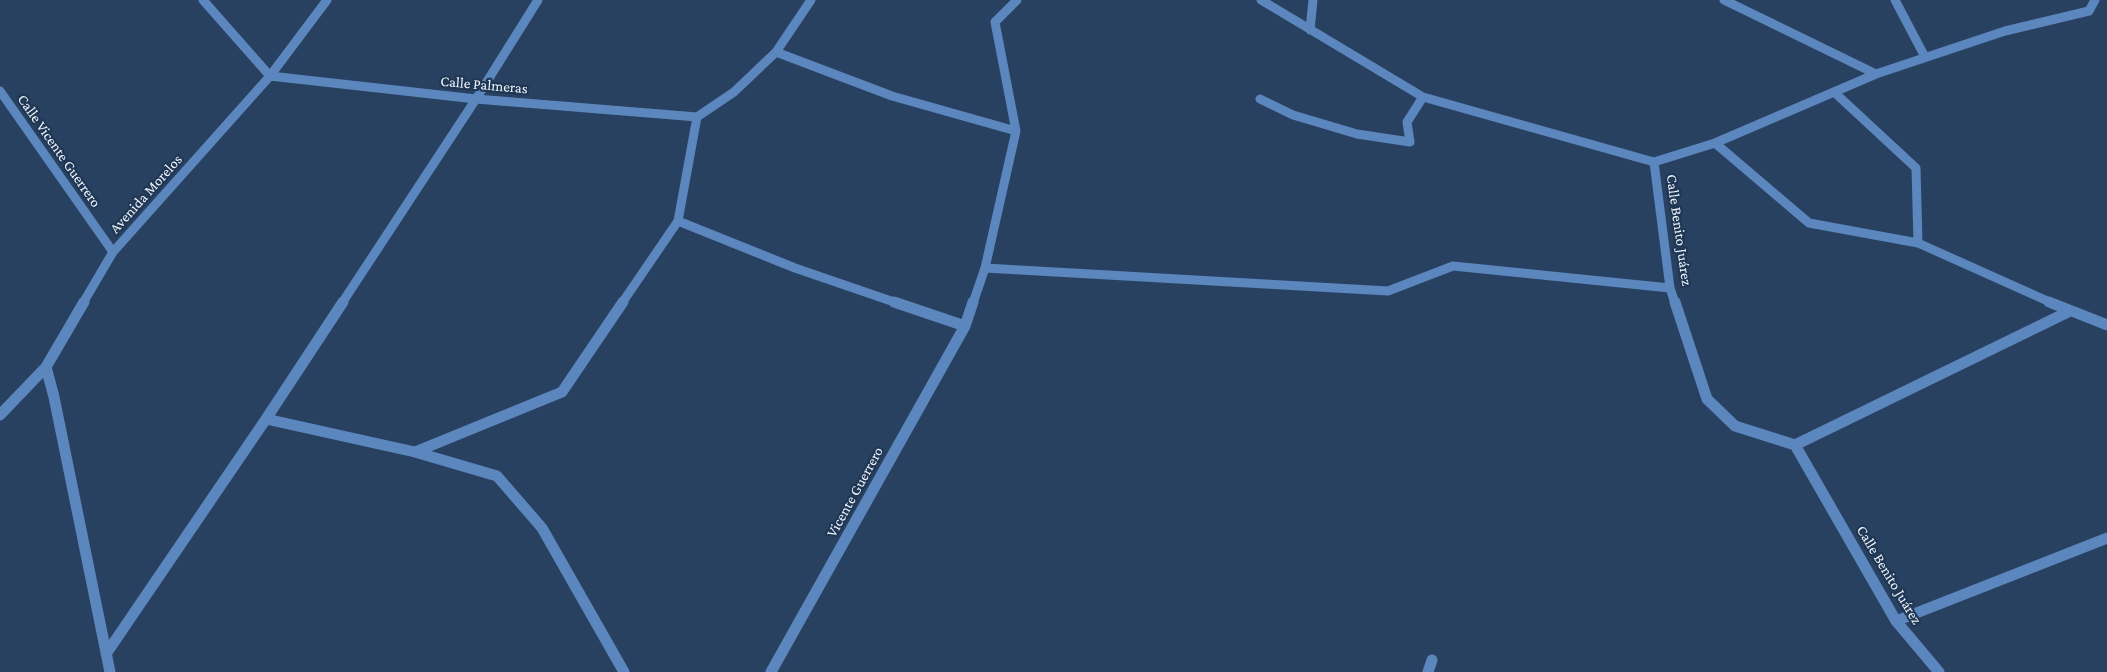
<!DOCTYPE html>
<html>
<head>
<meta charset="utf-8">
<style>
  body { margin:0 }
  canvas { display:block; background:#294160 }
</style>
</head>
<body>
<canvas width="2107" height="672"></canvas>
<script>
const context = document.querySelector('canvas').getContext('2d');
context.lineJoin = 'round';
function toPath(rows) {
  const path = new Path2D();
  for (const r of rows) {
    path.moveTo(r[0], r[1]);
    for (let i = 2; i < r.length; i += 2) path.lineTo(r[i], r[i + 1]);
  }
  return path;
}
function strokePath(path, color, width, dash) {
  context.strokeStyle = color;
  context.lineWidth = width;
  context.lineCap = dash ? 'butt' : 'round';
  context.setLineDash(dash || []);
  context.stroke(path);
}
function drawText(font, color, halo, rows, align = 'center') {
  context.font = font + ' "Crimson Pro",serif';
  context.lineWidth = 4.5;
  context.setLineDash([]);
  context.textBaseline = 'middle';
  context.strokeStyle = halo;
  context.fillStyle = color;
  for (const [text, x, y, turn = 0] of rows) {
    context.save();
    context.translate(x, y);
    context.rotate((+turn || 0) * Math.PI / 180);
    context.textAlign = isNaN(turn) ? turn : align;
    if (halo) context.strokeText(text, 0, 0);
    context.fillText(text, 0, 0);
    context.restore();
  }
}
const streetFar1 = toPath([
  [203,0,270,76,476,99,697,117],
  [1261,0,1423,97,1654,162],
  [1724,0,1876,74],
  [1895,0,1925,57],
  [1310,30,1313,0],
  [776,52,892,96,1016,131],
  [0,91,113,252],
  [1834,92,1916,168,1918,243],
  [1260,99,1293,115,1357,134,1410,142,1407,122,1423,97],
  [1715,143,1809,223,1918,243,2052,303],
  [678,221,795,268,897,303],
  [985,268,1388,291,1453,266,1670,288],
  [83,303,113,252,270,76,327,0],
  [342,303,476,99,538,0],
  [622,303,678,221,697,117,734,92,776,52,811,0],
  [973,303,985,268,1016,131,995,22,1017,0],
  [1675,303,1670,288,1654,162,1715,143,1876,74,2005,31,2089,11,2095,0]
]);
const street = toPath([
  [894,302,965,326],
  [1675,302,1707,399,1735,426,1795,445,1896,621,1939,672],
  [2049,302,2107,325],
  [46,367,54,397,110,672],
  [0,415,46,367,84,302],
  [266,419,415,452,497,476,542,528,624,672],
  [1795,445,2070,311],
  [415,452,562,392,623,302],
  [1896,621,2107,538],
  [106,654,266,419,343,302],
  [771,672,965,326,973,302],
  [1428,672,1432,660]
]);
const streetNames = [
  ["Calle Palmeras",484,85,5],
  ["Calle Vicente Guerrero",59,151,55],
  ["Avenida Morelos",146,194,-48],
  ["Calle Benito Juárez",1679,230,82],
  ["Vicente Guerrero",855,492,-61],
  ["Calle Benito Juárez",1889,575,59]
];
strokePath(streetFar1, '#5b86be', 9);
strokePath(street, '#5b86be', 11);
drawText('15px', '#eef4fb', '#1f3755', streetNames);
</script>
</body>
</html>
